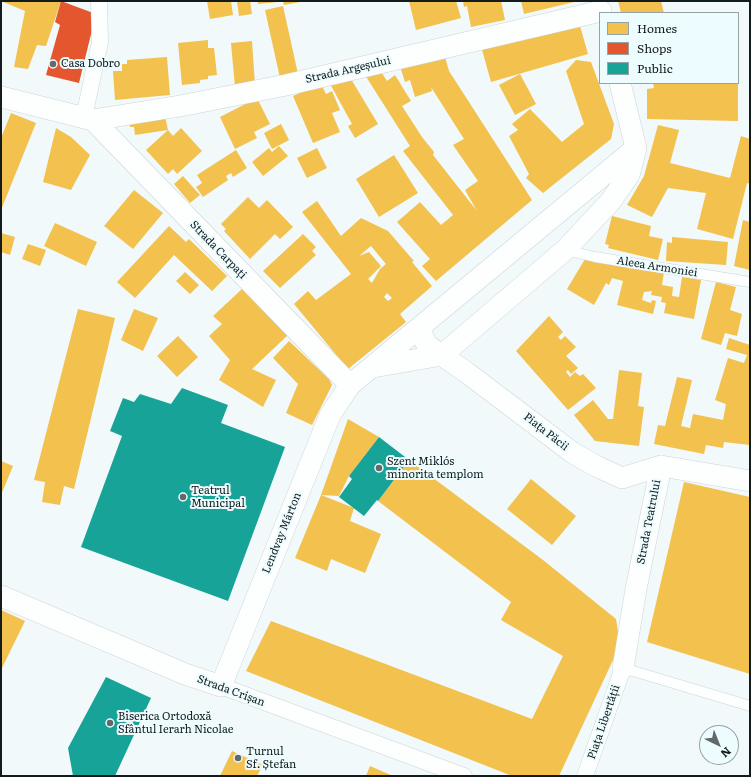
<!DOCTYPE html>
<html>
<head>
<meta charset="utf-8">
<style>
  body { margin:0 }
  #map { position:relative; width:751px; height:777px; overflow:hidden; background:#f1f9fa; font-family:Literata,serif }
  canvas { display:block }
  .frame { position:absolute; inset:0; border:2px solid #141b1c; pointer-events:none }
  .legend { position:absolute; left:599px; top:12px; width:140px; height:72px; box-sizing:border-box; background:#edfcfe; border:1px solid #96a2a4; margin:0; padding:5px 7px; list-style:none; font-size:12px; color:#141b1c }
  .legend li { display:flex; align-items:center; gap:8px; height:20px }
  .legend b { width:20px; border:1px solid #96a2a4 }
  .north { position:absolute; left:699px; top:725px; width:40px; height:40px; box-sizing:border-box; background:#edfcfe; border:1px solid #96a2a4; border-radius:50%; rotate:137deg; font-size:11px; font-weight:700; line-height:16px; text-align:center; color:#141b1c }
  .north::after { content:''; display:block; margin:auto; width:14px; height:18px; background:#61696a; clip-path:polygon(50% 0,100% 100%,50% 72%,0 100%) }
</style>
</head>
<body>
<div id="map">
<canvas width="751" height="777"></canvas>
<div class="frame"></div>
<ul class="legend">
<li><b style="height:11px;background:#f2c14e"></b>Homes</li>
<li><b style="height:11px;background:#e4572e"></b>Shops</li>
<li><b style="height:11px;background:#17a398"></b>Public</li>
</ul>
<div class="north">N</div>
</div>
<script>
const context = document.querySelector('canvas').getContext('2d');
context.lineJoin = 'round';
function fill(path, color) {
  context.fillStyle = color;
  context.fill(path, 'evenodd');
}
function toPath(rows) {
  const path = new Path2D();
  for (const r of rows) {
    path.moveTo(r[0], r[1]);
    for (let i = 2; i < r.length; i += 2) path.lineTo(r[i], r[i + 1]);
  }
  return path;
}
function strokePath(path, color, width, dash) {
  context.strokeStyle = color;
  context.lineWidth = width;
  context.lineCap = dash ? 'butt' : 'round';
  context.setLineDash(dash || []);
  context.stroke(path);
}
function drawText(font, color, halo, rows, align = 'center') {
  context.font = font + ' Literata,serif';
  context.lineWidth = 4;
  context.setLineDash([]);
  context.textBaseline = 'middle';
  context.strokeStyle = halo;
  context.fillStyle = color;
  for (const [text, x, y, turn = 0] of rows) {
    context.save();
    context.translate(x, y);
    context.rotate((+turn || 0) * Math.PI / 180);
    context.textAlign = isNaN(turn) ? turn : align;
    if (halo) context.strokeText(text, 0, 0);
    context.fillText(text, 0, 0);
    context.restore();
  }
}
const homes = toPath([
  [1,1,61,1,46,46,37,45,28,69,14,67,25,11],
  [207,1,231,1,233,15,210,19],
  [237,1,250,1,252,14,239,16],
  [258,1,278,1,278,2,258,4],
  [283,1,300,1,300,2,284,5],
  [409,1,456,1,461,18,416,30],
  [463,1,501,1,505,20,471,27,467,6,464,7],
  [521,1,574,1,574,2,524,14],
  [618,1,661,1,664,13,621,13],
  [283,6,298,74,280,78,265,10],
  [578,19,588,54,491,82,481,46],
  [208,40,208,48,214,48,217,75,208,76,208,79,200,80,200,83,182,85,178,43],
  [252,41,255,85,235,87,231,43],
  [443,50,449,71,532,200,436,281,422,266,430,259,397,222,420,202,441,225,453,215,403,151,410,146,365,75,378,67,387,81,395,75,411,101,402,106,422,137,434,152,433,155,477,211,465,190,478,181,453,145,464,139,431,87,432,91,415,97,410,80,405,82,399,63],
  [167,57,170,95,115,100,113,71,122,71,122,64,127,64,127,60],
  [576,60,591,62,614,124,611,139,543,193,526,178,529,174,509,136,518,130,512,124,530,109,562,142,584,124,566,71],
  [348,74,378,124,355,138,348,126,352,124,329,82],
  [520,74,536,104,515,115,499,85],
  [653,83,738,83,738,121,647,119,647,89,654,88],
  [321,84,326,94,332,91,340,110,332,113,340,132,313,143,293,96],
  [257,98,270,124,254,132,257,138,235,149,220,117],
  [11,113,36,123,1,210,1,138],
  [165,116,168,130,135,135,134,127,130,127,129,121],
  [281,124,289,140,272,149,264,133],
  [658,125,679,130,670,163,730,178,741,136,750,139,750,184,747,183,733,239,697,229,706,193,668,188,652,217,627,205,644,176],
  [56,128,71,137,90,155,71,190,43,182],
  [181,128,202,151,177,174,173,169,168,174,146,150,168,130,173,136],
  [279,146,288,156,263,176,252,162,269,148,272,152],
  [317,148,327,168,307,178,297,158],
  [236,150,247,168,233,177,231,173,226,176,228,180,203,197,196,187,202,183,197,175],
  [394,155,418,193,379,217,356,179],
  [183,176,200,195,190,203,174,184],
  [134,190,163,213,133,249,104,226],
  [248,197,259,208,267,200,293,227,280,239,275,234,250,259,224,231,226,229,221,224],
  [317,201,341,236,361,218,388,231,414,261,412,262,432,286,400,314,406,322,348,369,294,304,308,291,316,300,351,274,302,212],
  [371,246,386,264,380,269,372,283,368,279,381,266,369,252,359,256],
  [387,293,392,298,388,301,384,297],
  [612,216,651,226,649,236,663,239,658,260,608,248,609,245,605,244],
  [743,220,750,222,750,270,734,266],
  [55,223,97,242,86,266,44,246],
  [169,226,186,242,189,239,227,276,212,291,174,255,135,298,117,282],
  [1,233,15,237,10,255,1,252],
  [303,234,316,247,312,251,316,255,280,288,263,271],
  [672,237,728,242,726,265,666,261,667,242,672,243],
  [28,244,46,250,40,266,22,259],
  [585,259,664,272,662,285,673,287,672,296,679,297,682,277,701,280,694,319,664,313,666,303,661,302,662,297,651,295,652,291,644,292,642,300,651,303,652,300,656,301,653,314,617,305,623,281,612,278,609,285,606,283,594,305,567,289],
  [185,272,199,285,190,294,176,281],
  [716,282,736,287,730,310,742,314,737,336,725,333,721,345,701,339],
  [242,289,288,335,252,369,276,380,263,407,219,380,230,360,209,336,222,324,213,316],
  [78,309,115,318,74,489,64,486,60,505,42,502,45,482,34,480],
  [134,309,158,318,143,351,121,340],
  [549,316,563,332,558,337,561,340,565,336,576,347,566,356,578,368,571,374,568,370,566,372,570,377,575,372,580,376,583,374,596,388,568,410,516,351],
  [178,336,198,357,177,377,157,356],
  [729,338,750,345,750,445,724,442,723,448,706,445,704,454,654,444,658,425,665,426,677,377,692,380,681,426,690,428,693,414,723,420,726,404,715,400,728,358,744,363,747,355,726,349],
  [289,341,329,379,332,385,312,425,286,413,298,384,273,358],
  [619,370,642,373,638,406,644,407,639,446,595,441,574,415,593,400,608,419,613,419],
  [348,419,379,437,349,476,339,496,321,495,354,508,350,521,381,534,365,573,331,559,327,571,295,558,321,495],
  [409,460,543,560,616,619,620,645,559,776,512,776,246,671,271,621,532,719,563,656,501,620,511,602,378,501],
  [1,461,13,466,1,495],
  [531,479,576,516,552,545,507,509],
  [684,482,750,497,750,674,647,642],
  [1,610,25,621,1,670],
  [232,751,263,765,257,776,220,776],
  [370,766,393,776,366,776]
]);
const shops = toPath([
  [61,1,96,14,79,83,46,75,60,25,55,22]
]);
const public = toPath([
  [182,388,228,405,221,423,285,447,228,601,81,547,122,436,110,431,123,398,134,402,140,394,171,404],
  [379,437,409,460,378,501,377,500,364,516,339,497,352,479,349,476],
  [106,677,151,698,115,776,73,776,68,748]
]);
const service = toPath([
  [565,250,595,257,750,282],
  [623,668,750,706]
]);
const pedestrian = toPath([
  [84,117,100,42,99,1],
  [221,686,464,776],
  [585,776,623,668]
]);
const minor = toPath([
  [1,97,93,120,350,385],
  [93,120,180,106,286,85,601,11],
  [422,326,422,335,427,345,434,350,466,372,573,453,596,466,622,478,661,466,750,481],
  [373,367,442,355,565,250,610,202,629,175,636,148,620,83],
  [1,596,185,674,221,686,330,415,350,385,636,148],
  [623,668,636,589,661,466]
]);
const markers = [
  [53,64,4,"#61696a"],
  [379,468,4,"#61696a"],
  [183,497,4,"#61696a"],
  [110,723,4,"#61696a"],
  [238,758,4,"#61696a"]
];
const poiNames = [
  ["Casa Dobro",61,64],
  ["Szent Miklós",387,462],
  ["minorita templom",387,475],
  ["Teatrul",191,491],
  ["Municipal",191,504],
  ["Biserica Ortodoxă",118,717],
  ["Sfântul Ierarh Nicolae",118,730],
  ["Turnul",246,752],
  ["Sf. Ștefan",246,765]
];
const streetNames = [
  ["Strada Argeșului",348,70,-13],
  ["Strada Carpați",218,250,46],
  ["Aleea Armoniei",657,267,9],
  ["Piața Păcii",546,432,38],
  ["Strada Teatrului",649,522,-79],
  ["Lendvay Márton",282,533,-68],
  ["Strada Crișan",231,691,20],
  ["Piața Libertății",604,722,-71]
];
fill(homes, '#f2c14e');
fill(shops, '#e4572e');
fill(public, '#17a398');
strokePath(service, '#cdd4d5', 11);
strokePath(pedestrian, '#cdd4d5', 17);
strokePath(minor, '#cdd4d5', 22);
strokePath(service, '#fdfefe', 10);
strokePath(pedestrian, '#fdfefe', 16);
strokePath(minor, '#fdfefe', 21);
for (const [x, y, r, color] of markers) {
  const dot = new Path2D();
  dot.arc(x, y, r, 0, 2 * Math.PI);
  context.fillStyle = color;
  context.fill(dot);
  strokePath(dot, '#edfcfe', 1.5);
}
drawText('11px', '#141b1c', '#edfcfe', poiNames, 'left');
drawText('11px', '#141b1c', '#edfcfe', streetNames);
</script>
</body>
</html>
